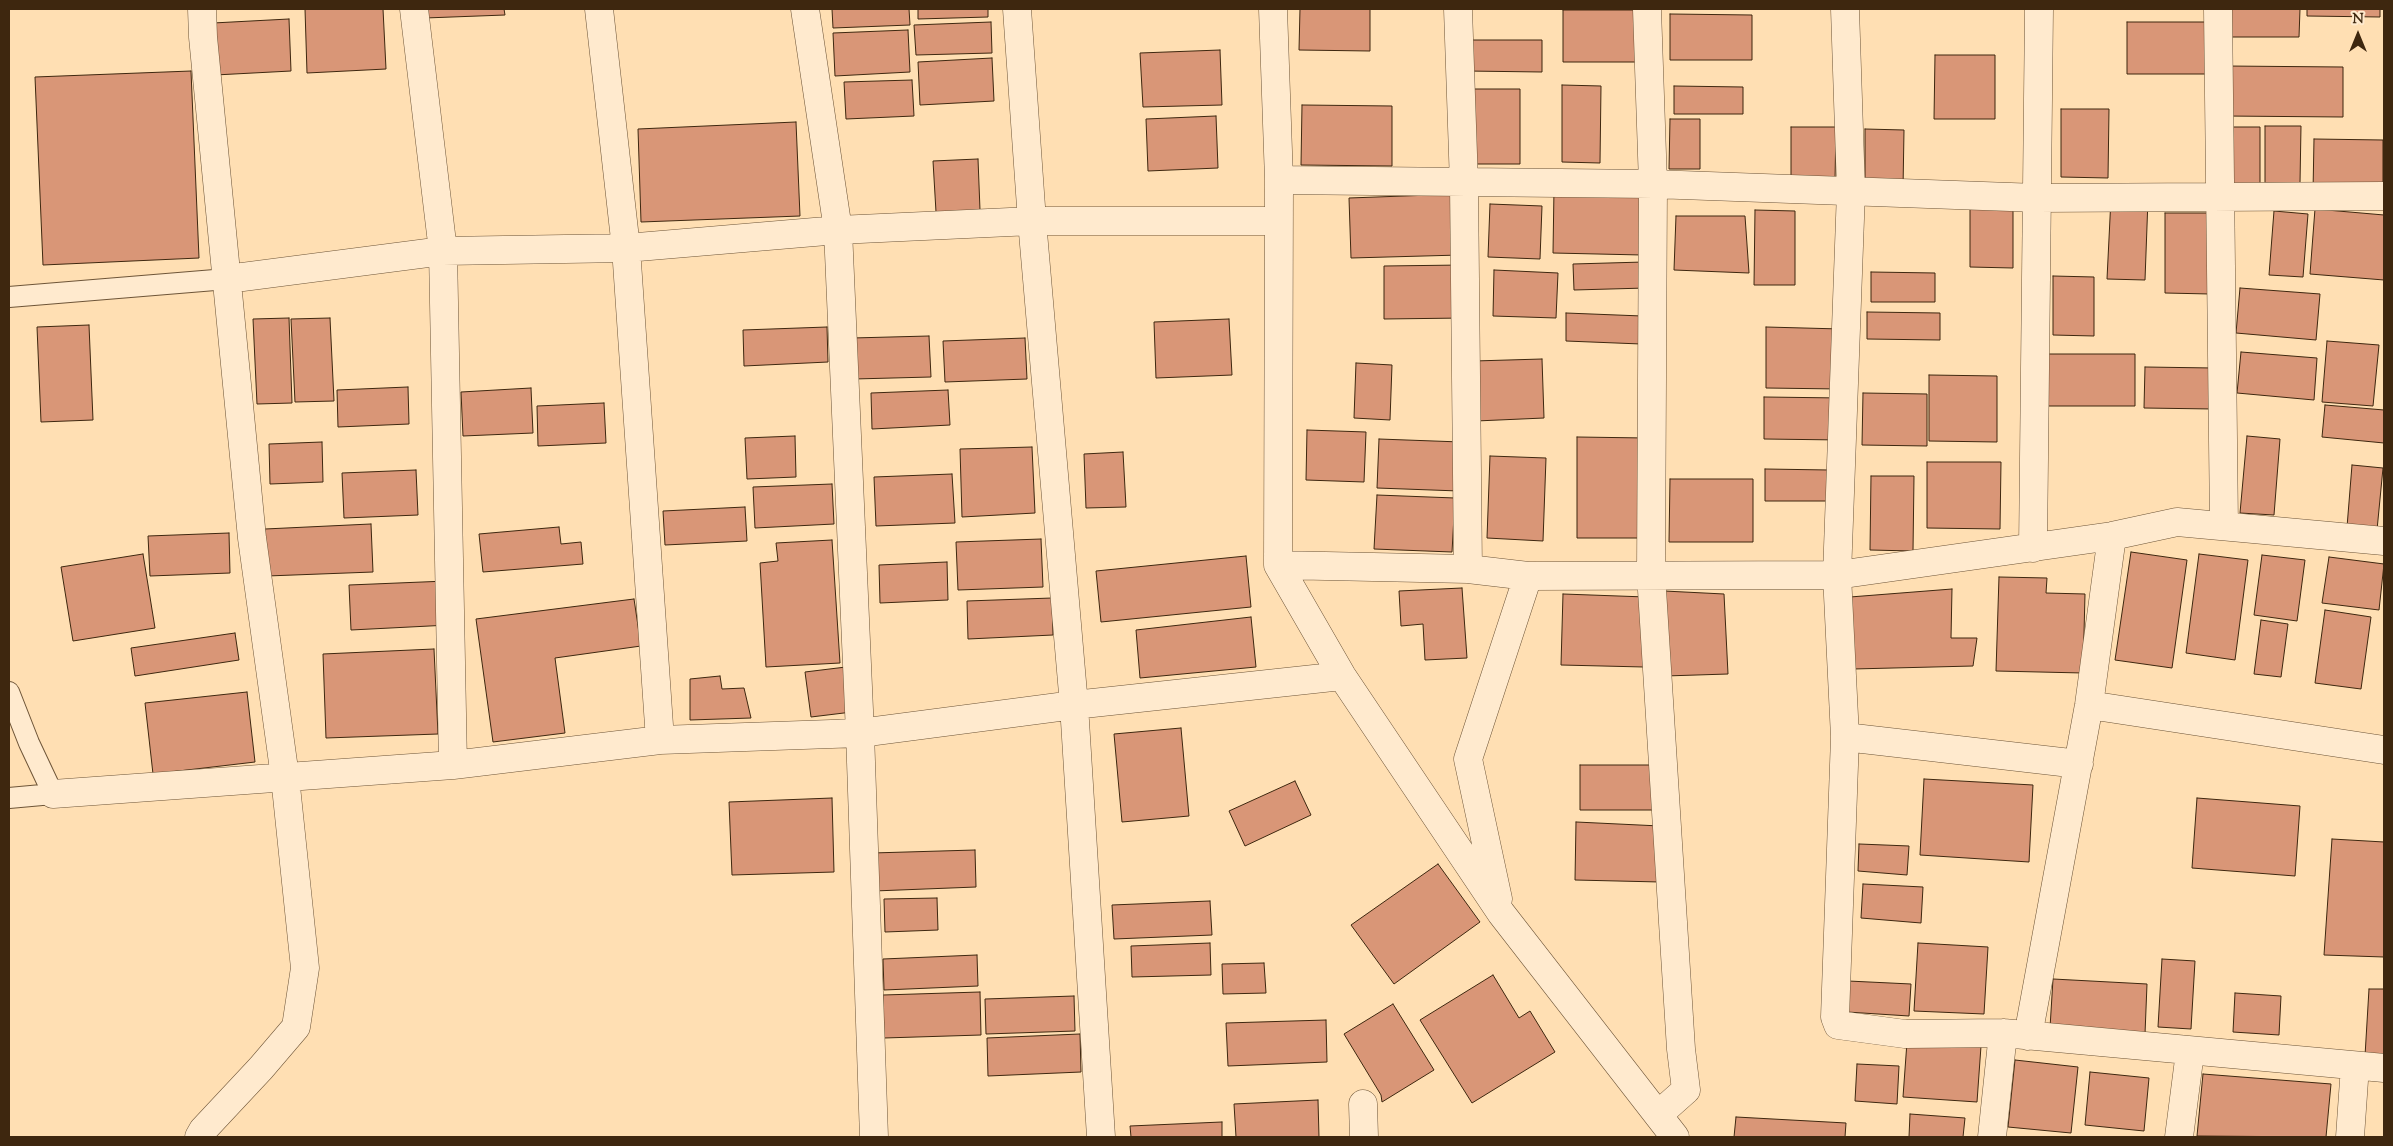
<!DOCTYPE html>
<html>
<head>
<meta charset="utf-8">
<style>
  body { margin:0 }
  #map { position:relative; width:2393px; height:1146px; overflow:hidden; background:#ffdfb3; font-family:"Sorts Mill Goudy",serif }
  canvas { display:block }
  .frame { position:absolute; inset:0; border:10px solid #3e270f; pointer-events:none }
  .north { position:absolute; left:2333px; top:10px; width:50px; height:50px; -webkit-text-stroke:4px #ffeace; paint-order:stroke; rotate:0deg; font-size:14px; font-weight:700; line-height:20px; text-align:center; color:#3e270f }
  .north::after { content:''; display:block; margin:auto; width:18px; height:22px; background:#3e270f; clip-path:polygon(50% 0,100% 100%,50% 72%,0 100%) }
</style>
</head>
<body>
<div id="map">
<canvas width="2393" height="1146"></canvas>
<div class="frame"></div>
<div class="north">N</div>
</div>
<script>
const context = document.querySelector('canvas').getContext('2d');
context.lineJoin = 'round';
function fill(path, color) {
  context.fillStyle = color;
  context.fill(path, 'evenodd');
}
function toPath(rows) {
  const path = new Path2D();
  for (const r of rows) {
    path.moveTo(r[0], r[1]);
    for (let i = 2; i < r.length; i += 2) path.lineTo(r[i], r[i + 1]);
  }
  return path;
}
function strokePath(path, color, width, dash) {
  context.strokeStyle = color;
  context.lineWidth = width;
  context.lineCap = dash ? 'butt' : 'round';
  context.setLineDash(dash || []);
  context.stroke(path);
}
const building = toPath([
  [305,9,383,9,386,69,307,73,305,9],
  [424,9,504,9,505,15,425,18,424,9],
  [832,9,909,9,910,25,833,28,832,9],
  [918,9,988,9,988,17,918,19,918,9],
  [1300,9,1370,9,1370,51,1299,50,1300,9],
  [2228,9,2300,9,2299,37,2228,37,2228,9],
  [2307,9,2380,9,2380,17,2307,16,2307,9],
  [1563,10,1643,10,1642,62,1563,62,1563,10],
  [1670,14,1752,15,1752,60,1670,60,1670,14],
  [289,19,291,71,215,75,213,23,289,19],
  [991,22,992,53,916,55,914,25,991,22],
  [2127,22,2207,22,2207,74,2127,74,2127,22],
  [908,30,910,72,835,76,833,33,908,30],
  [1466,40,1542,40,1542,72,1466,71,1466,40],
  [1220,50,1222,105,1143,107,1140,53,1220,50],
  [1935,55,1995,55,1995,119,1934,119,1935,55],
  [992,58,994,101,920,105,918,62,992,58],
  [2225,66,2343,67,2343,117,2225,116,2225,66],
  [191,71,199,258,43,265,35,77,191,71],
  [912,80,914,116,846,119,844,82,912,80],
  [1562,85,1601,86,1600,163,1562,162,1562,85],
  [1674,86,1743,87,1743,114,1674,114,1674,86],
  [1474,89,1520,89,1520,164,1474,164,1474,89],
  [1302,105,1392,106,1392,166,1301,165,1302,105],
  [2061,109,2109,109,2108,178,2061,177,2061,109],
  [1216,116,1218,168,1148,171,1146,119,1216,116],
  [1670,119,1700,119,1700,169,1669,169,1670,119],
  [796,122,800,216,641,222,638,129,796,122],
  [2265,126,2301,126,2300,183,2265,183,2265,126],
  [1791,127,1836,127,1835,180,1791,180,1791,127],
  [2233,127,2260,127,2260,186,2232,186,2233,127],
  [1865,129,1904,130,1903,189,1865,189,1865,129],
  [2314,139,2383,140,2383,193,2313,192,2314,139],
  [978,159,980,210,936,212,933,161,978,159],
  [1554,189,1643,191,1642,255,1553,253,1554,189],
  [1459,194,1460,255,1351,258,1349,198,1459,194],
  [2111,198,2148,199,2145,280,2107,279,2111,198],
  [1490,204,1542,206,1540,259,1488,257,1490,204],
  [1970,206,2013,206,2013,268,1970,267,1970,206],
  [2315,209,2384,215,2384,280,2310,274,2315,209],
  [1755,210,1795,211,1795,285,1754,285,1755,210],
  [2274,211,2308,214,2303,277,2269,275,2274,211],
  [2165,213,2211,213,2210,294,2165,293,2165,213],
  [1676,216,1745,216,1749,273,1674,270,1676,216],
  [1644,262,1646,288,1574,290,1573,264,1644,262],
  [1463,265,1464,318,1384,319,1384,266,1463,265],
  [1494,270,1558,273,1556,318,1493,316,1494,270],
  [1871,272,1935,273,1935,302,1871,302,1871,272],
  [2053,276,2094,277,2094,336,2053,335,2053,276],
  [2240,288,2320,294,2316,340,2236,333,2240,288],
  [1867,312,1940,313,1940,340,1867,339,1867,312],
  [1566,313,1642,316,1641,344,1566,341,1566,313],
  [289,318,292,403,257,404,253,319,289,318],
  [330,318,334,401,295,402,291,319,330,318],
  [1229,319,1232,375,1156,378,1154,322,1229,319],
  [89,325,93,420,41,422,37,327,89,325],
  [827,327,828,362,744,366,743,330,827,327],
  [1766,327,1841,329,1840,389,1766,388,1766,327],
  [929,336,931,377,854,379,852,338,929,336],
  [1025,338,1027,379,945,382,943,341,1025,338],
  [2327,341,2379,345,2373,406,2322,402,2327,341],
  [2241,352,2317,358,2314,400,2237,393,2241,352],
  [2047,354,2135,354,2135,406,2046,406,2047,354],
  [1542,359,1544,418,1476,421,1474,361,1542,359],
  [1356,363,1392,365,1390,420,1354,418,1356,363],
  [2145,367,2213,368,2213,409,2144,408,2145,367],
  [1929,375,1997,376,1997,442,1929,441,1929,375],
  [408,387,409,424,338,427,337,390,408,387],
  [531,388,533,433,463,436,461,392,531,388],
  [948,390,950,425,872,429,871,393,948,390],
  [1863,393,1927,394,1927,446,1862,445,1863,393],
  [1764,397,1841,398,1841,440,1764,439,1764,397],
  [604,403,606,443,538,446,537,406,604,403],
  [2325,405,2384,410,2384,443,2322,437,2325,405],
  [1307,430,1366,432,1364,482,1306,480,1307,430],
  [795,436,796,477,747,479,745,438,795,436],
  [2247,436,2280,439,2274,515,2240,513,2247,436],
  [1577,437,1646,438,1646,538,1577,538,1577,437],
  [1379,439,1461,442,1459,491,1377,488,1379,439],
  [322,442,323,482,270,484,269,444,322,442],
  [1032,447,1035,513,962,517,960,449,1032,447],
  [1123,452,1126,507,1086,508,1084,454,1123,452],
  [1490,456,1546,458,1543,541,1487,538,1490,456],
  [1927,462,2001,462,2000,529,1927,528,1927,462],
  [2352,465,2383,468,2377,530,2347,527,2352,465],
  [1765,469,1829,470,1829,501,1765,501,1765,469],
  [416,470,418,515,344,518,342,473,416,470],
  [952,474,955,523,876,526,874,477,952,474],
  [1871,476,1914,476,1913,551,1870,550,1871,476],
  [1670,479,1753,479,1753,542,1669,542,1670,479],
  [832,484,834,524,755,528,753,487,832,484],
  [1377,495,1455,498,1452,552,1374,549,1377,495],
  [745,507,747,541,665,545,663,511,745,507],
  [371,524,373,572,267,576,265,529,371,524],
  [559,527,561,544,581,542,583,564,483,572,479,534,559,527],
  [229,533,230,573,150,576,148,536,229,533],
  [1041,539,1043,587,958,590,956,542,1041,539],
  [832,540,840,663,766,667,760,563,778,561,776,543,832,540],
  [2131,552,2187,560,2172,668,2115,660,2131,552],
  [143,554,155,628,73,641,61,567,143,554],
  [2199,554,2248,560,2235,660,2186,653,2199,554],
  [2262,555,2305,560,2297,621,2254,615,2262,555],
  [1246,556,1251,607,1101,622,1096,571,1246,556],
  [2329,557,2384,564,2379,610,2322,603,2329,557],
  [947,562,948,600,880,603,879,565,947,562],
  [1999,577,2047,578,2046,593,2085,594,2083,673,1996,671,1999,577],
  [447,581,449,625,351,630,349,585,447,581],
  [1462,588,1467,658,1425,660,1423,624,1401,626,1399,591,1462,588],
  [1952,589,1951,638,1977,638,1973,666,1853,669,1850,597,1952,589],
  [1664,591,1724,594,1728,674,1665,676,1664,591],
  [1563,594,1646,597,1644,667,1561,665,1563,594],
  [1052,598,1053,635,968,639,967,601,1052,598],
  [634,599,641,646,555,658,565,733,493,742,476,619,634,599],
  [2325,610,2371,617,2361,689,2315,683,2325,610],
  [1251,617,1256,667,1140,678,1136,630,1251,617],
  [2261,620,2288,624,2281,677,2254,674,2261,620],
  [235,633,239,660,135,676,131,648,235,633],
  [434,649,438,734,326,738,323,654,434,649],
  [846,667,852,712,811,717,805,672,846,667],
  [720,676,722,689,744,688,751,718,690,720,690,679,720,676],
  [247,692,255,762,153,774,145,703,247,692],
  [1181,728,1189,816,1122,822,1114,734,1181,728],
  [1580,765,1654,765,1653,810,1580,810,1580,765],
  [1924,779,2033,785,2029,862,1920,855,1924,779],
  [1295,781,1311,815,1245,846,1229,811,1295,781],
  [832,798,834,872,732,875,729,802,832,798],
  [2197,798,2300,806,2295,876,2192,868,2197,798],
  [1576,822,1660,826,1660,882,1575,880,1576,822],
  [2332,839,2384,842,2384,957,2324,955,2332,839],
  [1859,844,1909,846,1907,875,1858,871,1859,844],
  [975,850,976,887,874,891,872,853,975,850],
  [1438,864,1480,922,1394,984,1351,925,1438,864],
  [1863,884,1923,887,1921,923,1861,918,1863,884],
  [937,898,938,930,885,932,884,899,937,898],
  [1210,901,1212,935,1114,939,1112,905,1210,901],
  [1210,943,1211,975,1132,977,1131,946,1210,943],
  [1918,943,1988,947,1984,1014,1914,1011,1918,943],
  [977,955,978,986,884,990,883,959,977,955],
  [2162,959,2195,961,2191,1029,2158,1027,2162,959],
  [1264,963,1266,993,1223,994,1222,964,1264,963],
  [1493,975,1519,1018,1530,1011,1555,1052,1472,1103,1420,1020,1493,975],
  [2053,979,2147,984,2145,1034,2050,1028,2053,979],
  [1848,981,1911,984,1909,1016,1847,1012,1848,981],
  [2369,989,2384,989,2384,1057,2365,1056,2369,989],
  [980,992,981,1035,884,1038,883,995,980,992],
  [2235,993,2281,996,2279,1035,2233,1032,2235,993],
  [1074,996,1075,1031,986,1034,985,999,1074,996],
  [1393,1004,1434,1070,1382,1102,1381,1095,1344,1034,1393,1004],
  [1326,1020,1327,1062,1228,1066,1226,1023,1326,1020],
  [1080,1034,1081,1072,988,1076,987,1038,1080,1034],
  [1907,1042,1981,1046,1977,1102,1903,1097,1907,1042],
  [2015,1060,2078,1067,2071,1133,2008,1127,2015,1060],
  [1857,1064,1899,1066,1897,1104,1855,1101,1857,1064],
  [2090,1072,2149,1078,2144,1131,2085,1125,2090,1072],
  [2203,1074,2331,1084,2326,1137,2197,1136,2203,1074],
  [1318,1100,1319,1137,1236,1137,1234,1104,1318,1100],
  [1910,1114,1965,1118,1963,1137,1909,1137,1910,1114],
  [1736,1117,1846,1123,1845,1137,1734,1137,1736,1117],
  [1222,1122,1222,1137,1131,1137,1130,1126,1222,1122]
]);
const lane = toPath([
  [9,297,227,279],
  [9,692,29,743,53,794,9,798]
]);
const street = toPath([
  [414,9,443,251,453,765],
  [599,9,626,248,660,740],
  [805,9,838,230,860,733,874,1137],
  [1017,9,1032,221,1074,705,1101,1137],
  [1273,9,1279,180,1278,565,1342,676,1501,913,1675,1137],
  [1458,9,1464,184,1468,569],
  [1647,9,1653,184,1651,574,1681,1049,1686,1090,1659,1114],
  [1845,9,1851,191,1837,575,1845,737,1835,1017,1838,1025,1905,1034,2003,1033,2384,1068],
  [2218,9,2224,526],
  [1279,180,1653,184,2038,198,2384,196],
  [227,279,443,251,626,248,838,230,1032,221,1278,221],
  [2033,548,2039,9],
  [1278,565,1468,569,1528,576,1837,575,2112,536,2177,522,2384,541],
  [2089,705,2384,750],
  [1845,737,2079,764],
  [53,794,453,765,660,740,860,733,1074,705,1342,676],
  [1498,899,1468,759,1528,576],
  [2028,1036,2089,705,2112,536],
  [1363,1104,1364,1137],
  [199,1137,203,1130,261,1068,296,1027,305,968,285,777,252,538,203,37,202,9],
  [1992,1137,2003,1033],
  [2179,1137,2190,1052],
  [2350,1137,2355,1066]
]);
fill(building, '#d99677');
strokePath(building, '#3e270f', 1);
strokePath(lane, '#6e5538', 22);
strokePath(street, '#6e5538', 29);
strokePath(lane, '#ffeace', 20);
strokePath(street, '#ffeace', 28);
</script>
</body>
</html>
